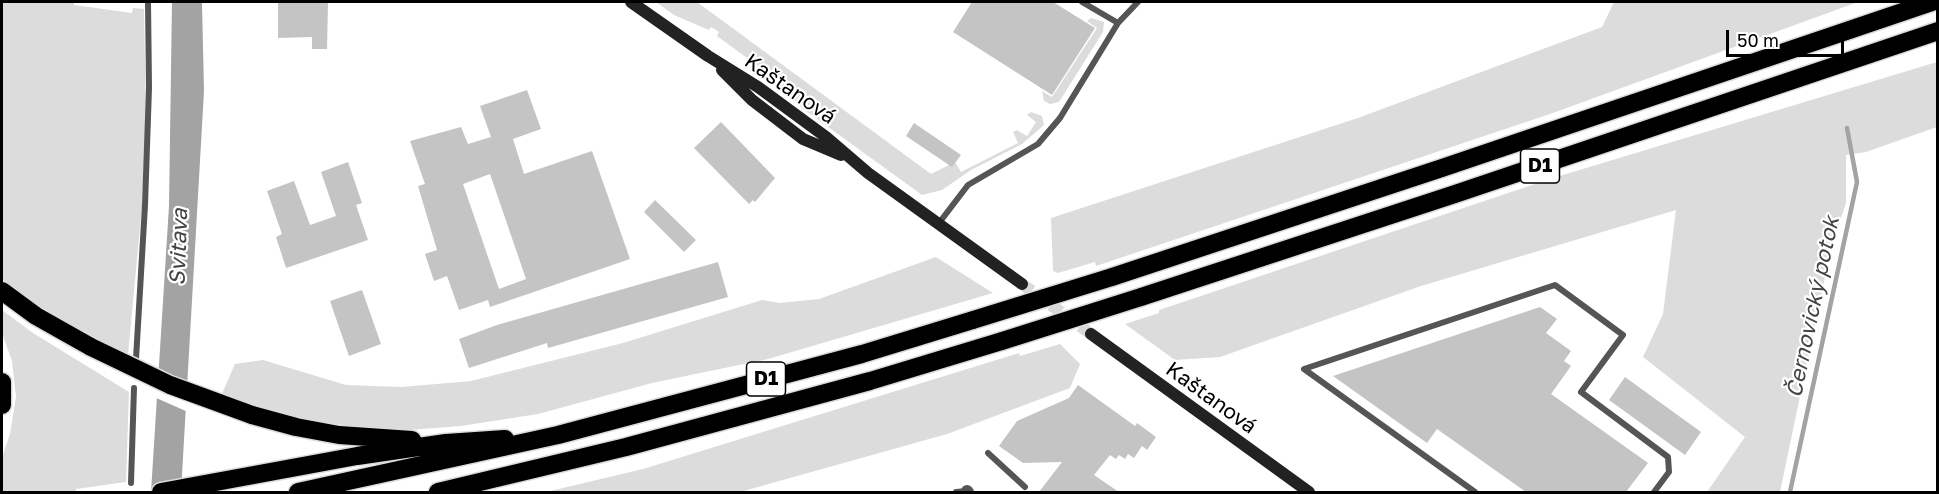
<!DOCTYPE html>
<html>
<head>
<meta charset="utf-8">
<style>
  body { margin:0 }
  #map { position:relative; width:1939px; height:494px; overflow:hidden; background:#fff; font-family:"Golos Text",sans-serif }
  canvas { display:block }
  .frame { position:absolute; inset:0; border:3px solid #000; pointer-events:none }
  .scale { position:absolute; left:1726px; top:30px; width:118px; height:27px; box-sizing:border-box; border:3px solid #000; border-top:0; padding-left:8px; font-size:18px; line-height:21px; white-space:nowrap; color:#000; -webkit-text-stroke:4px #fff; paint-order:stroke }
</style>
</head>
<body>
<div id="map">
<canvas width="1939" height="494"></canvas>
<div class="frame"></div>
<div class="scale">50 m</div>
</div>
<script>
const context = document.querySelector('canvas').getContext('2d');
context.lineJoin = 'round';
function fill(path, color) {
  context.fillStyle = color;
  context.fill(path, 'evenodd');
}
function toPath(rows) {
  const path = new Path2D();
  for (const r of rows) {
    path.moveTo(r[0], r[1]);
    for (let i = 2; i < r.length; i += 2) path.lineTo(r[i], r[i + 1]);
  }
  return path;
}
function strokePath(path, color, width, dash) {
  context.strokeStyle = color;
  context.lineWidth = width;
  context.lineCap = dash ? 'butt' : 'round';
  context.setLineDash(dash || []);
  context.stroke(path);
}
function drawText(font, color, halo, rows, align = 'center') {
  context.font = font + ' "Golos Text",sans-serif';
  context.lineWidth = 4.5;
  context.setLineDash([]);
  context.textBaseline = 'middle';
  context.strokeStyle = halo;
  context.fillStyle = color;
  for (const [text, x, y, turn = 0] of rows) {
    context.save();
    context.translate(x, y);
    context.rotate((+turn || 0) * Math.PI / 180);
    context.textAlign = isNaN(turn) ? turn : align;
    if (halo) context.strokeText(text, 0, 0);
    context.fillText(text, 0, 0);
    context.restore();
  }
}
const green = toPath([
  [2,2,74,2,74,5,132,13,133,8,144,9,146,114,142,206,128,355,46,315,2,279],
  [656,2,697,2,931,174,955,162,961,172,1018,143,1013,132,1017,130,1027,136,1036,122,1027,115,1031,112,1042,116,1044,125,1022,144,971,170,942,190,922,195,802,108,769,74,717,36,719,32,711,27,709,30,674,15],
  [1614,2,1858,2,1550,114,1096,266,1095,262,1058,273,1053,271,1051,218,1358,118,1602,27],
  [1091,18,1104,22,1103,32,1059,102,1050,104,1044,101,1042,91,1052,97,1097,28,1087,21],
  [1937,62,1937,127,1866,152,1846,155,1846,203,1830,253,1780,492,1707,492,1745,437,1643,357,1663,314,1676,210,1421,286,1220,357,1175,360,1125,324,1159,313,1159,310,1553,178],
  [936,257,993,293,768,359,652,383,538,414,461,426,396,431,335,424,252,409,253,406,221,396,235,364,263,360,346,385,402,387,471,381,623,343,762,300,780,303,819,299],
  [2,310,33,333,129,392,126,482,76,489,75,492,2,492,2,457,10,434,16,397,12,361,2,333],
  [1060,344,1080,364,1070,388,947,434,740,492,546,492,643,469,1019,353,1020,356]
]);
const water = toPath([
  [172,2,202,2,204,91,181,492,151,492,169,206]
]);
const pier = toPath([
  [156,368,190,383,188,412,154,397]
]);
const stream = toPath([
  [1790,492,1857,182,1847,128]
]);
const building = toPath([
  [278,2,328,2,327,49,312,49,312,37,278,38],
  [972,2,1053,2,1095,28,1052,95,953,32],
  [527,90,541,129,513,139,524,174,592,151,630,259,490,307,488,300,459,310,447,276,434,281,425,254,437,250,418,186,425,184,410,141,461,127,468,144,491,137,480,106],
  [490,174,526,279,499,289,463,184],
  [721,122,775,178,755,202,753,200,749,204,694,148],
  [914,123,961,155,952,167,906,136],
  [348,162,362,203,356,205,368,240,286,268,276,237,282,234,267,191,294,181,310,225,336,216,321,172],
  [655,200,696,240,684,252,644,212],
  [718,262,728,297,548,348,547,343,469,368,459,339,497,325],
  [362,290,381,344,349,356,330,301],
  [1540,307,1557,319,1546,333,1571,351,1564,361,1571,366,1551,394,1648,463,1626,492,1526,492,1437,429,1427,443,1333,376],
  [1625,377,1701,432,1685,455,1609,400],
  [1078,385,1135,426,1137,423,1156,437,1147,450,1142,446,1134,458,1128,454,1125,459,1119,455,1116,459,1110,455,1094,475,1119,492,1039,492,1062,462,1023,463,999,446,1017,421,1069,398]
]);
const secondaryTunnel = toPath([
  [1022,284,1091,334]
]);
const service = toPath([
  [1082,2,1118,23],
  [939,223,968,185,1038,144,1060,118,1118,23,1138,2],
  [136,359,145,205,149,88,148,2],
  [988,453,1025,487],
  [131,483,134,388],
  [956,492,967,491],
  [1475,492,1304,369,1555,285,1623,335,1581,392,1668,457,1669,472,1654,492]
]);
const minor = toPath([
  [967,491,968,492]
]);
const secondary = toPath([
  [631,2,708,56,758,87,826,137,868,173,1022,284],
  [722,70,752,100,803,139,841,155],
  [1091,334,1309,492]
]);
const motorway = toPath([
  [1112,277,1442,168,1932,2],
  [2,291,36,316,91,347],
  [1141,297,1455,194,1938,31],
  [2,382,2,405],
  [252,415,296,427,339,435,412,440],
  [161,492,357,456,446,443,505,439],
  [298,492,558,435,862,354,973,320],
  [438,492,626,447,870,381,1002,341]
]);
const motorwayBridge = toPath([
  [973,320,1112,277],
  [1002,341,1141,297],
  [91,347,170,385,252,415]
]);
const shields = [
  [1540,166,39],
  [766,379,39]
];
const shieldNames = [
  ["D1",1540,166],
  ["D1",766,379]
];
const streetNames = [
  ["Kaštanová",790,89,35],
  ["Kaštanová",1211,398,36]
];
const waterNames = [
  ["Svitava",179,247,-88],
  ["Černovický potok",1813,307,-78]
];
fill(green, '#dcdcdc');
fill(water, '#a3a3a3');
fill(pier, '#fff');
strokePath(stream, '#a3a3a3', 4.5);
fill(building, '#c4c4c4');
strokePath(secondaryTunnel, '#d9d9d9', 12, [12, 6]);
strokePath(motorway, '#dbdbdb', 21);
strokePath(service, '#555', 6);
strokePath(minor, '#555', 12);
strokePath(secondary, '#222', 12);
strokePath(motorway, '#000', 18);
strokePath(motorwayBridge, '#dbdbdb', 21, []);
strokePath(motorwayBridge, '#000', 18);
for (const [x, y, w] of shields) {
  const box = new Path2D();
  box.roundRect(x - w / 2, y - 17, w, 34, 4.5);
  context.fillStyle = '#fff';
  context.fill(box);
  strokePath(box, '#000', 1.5);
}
drawText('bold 20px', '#000', null, shieldNames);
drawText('21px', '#000', '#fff', streetNames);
drawText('italic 22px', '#444', '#fff', waterNames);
</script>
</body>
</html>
